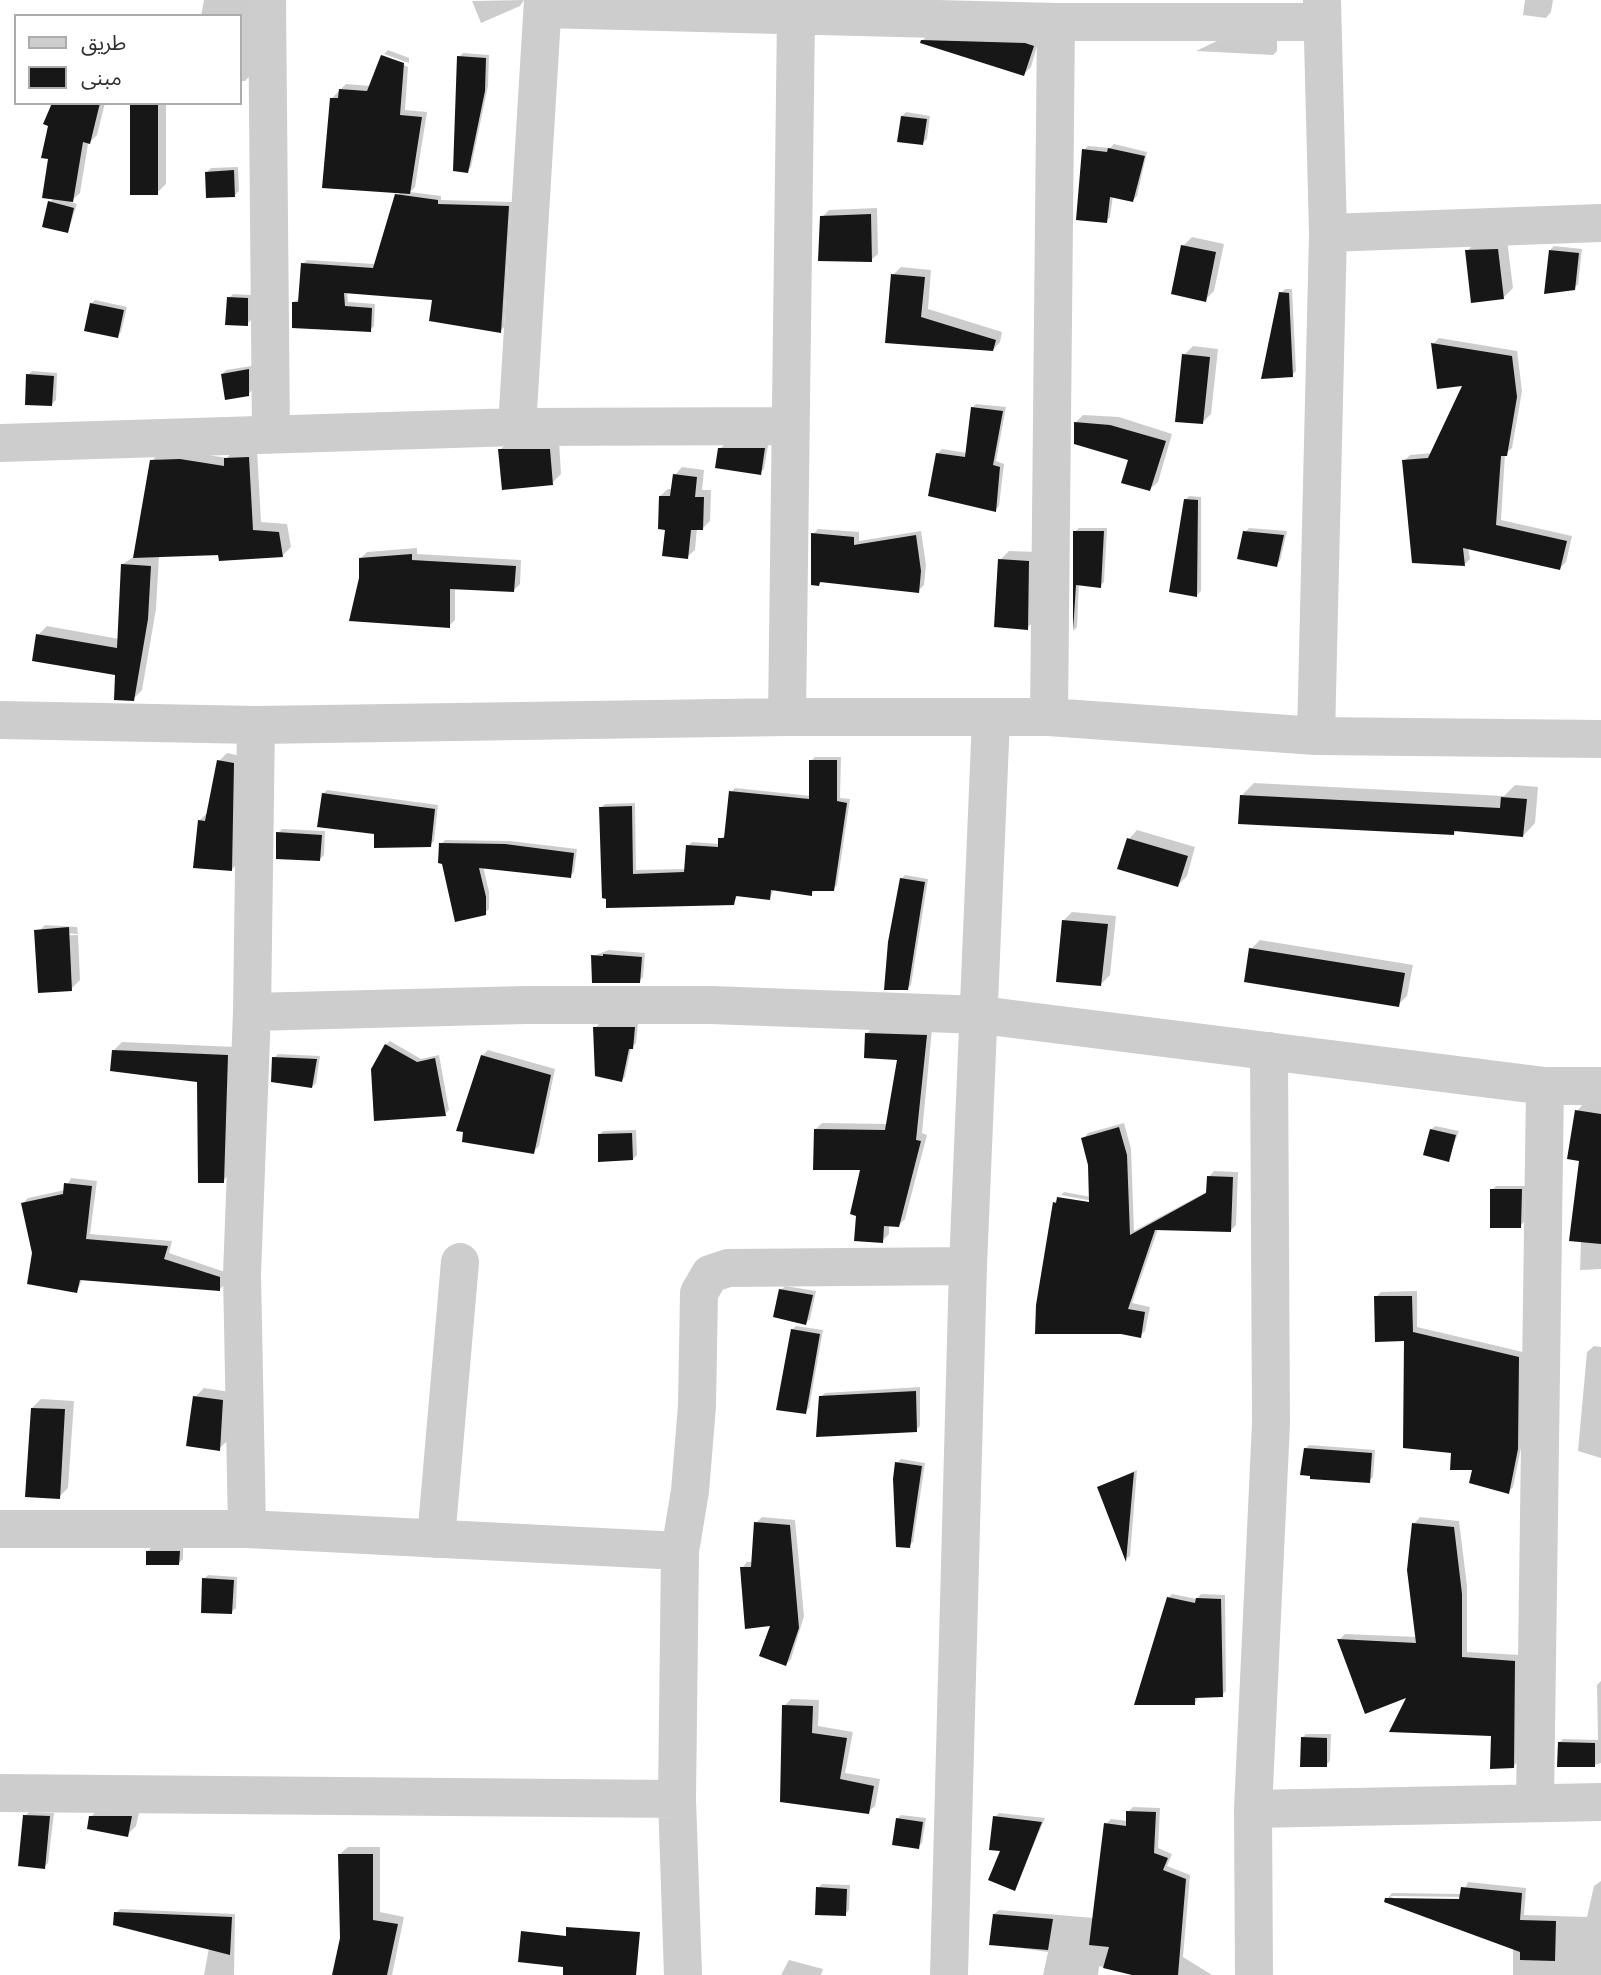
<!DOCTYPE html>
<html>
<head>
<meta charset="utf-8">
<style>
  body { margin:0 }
  #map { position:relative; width:1601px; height:1975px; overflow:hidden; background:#fff; font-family:"IBM Plex Sans","Noto Sans Arabic",sans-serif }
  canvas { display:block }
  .legend { position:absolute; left:14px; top:14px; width:228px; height:91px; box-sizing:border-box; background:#fff; border:2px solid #acacac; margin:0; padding:9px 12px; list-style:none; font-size:21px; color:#303030 }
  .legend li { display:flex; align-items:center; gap:14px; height:35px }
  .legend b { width:35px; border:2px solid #acacac }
</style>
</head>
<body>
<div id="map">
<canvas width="1601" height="1975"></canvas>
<ul class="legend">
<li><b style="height:9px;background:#cdcdcd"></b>طريق</li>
<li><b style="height:19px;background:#171717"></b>مبنى</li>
</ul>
</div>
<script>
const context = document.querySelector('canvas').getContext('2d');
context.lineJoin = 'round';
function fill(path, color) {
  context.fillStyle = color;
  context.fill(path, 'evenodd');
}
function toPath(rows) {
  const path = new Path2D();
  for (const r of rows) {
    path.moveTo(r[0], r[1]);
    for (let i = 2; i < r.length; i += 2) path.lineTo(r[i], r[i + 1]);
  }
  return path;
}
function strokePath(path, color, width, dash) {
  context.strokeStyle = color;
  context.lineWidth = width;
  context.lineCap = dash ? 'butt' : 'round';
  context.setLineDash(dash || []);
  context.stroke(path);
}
const shadow = toPath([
  [204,0,251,0,251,75,245,81,240,81,240,16,201,16],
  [524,0,520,6,481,23,472,1],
  [1525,0,1553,0,1551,12,1546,18,1523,15],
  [929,34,1039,39,1031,67,1024,74,922,41],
  [1217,41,1277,41,1277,51,1273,55,1196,51],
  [388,50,409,58,409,63,384,54],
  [463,53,489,55,488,86,471,167,467,171,459,57],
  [383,55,408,67,405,110,427,112,415,187,410,192,441,196,441,200,512,202,504,327,500,331,434,298,347,292,348,302,375,304,374,326,370,330,293,302,300,299,303,264,307,260,375,264,400,192,331,99,346,84,371,86],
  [54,103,105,103,97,135,88,144,80,193,70,202,77,204,68,232,50,202,54,198,50,158],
  [131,103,166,103,166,184,157,193],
  [906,112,930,116,927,139,923,143,902,116],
  [1114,144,1147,152,1137,196,1133,200,1113,196,1110,217,1106,221,1084,150,1088,146,1110,148],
  [238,167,239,191,235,195,207,172,211,168],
  [877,208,878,254,871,260,822,217,829,210],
  [1192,237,1224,244,1214,291,1205,300,1183,246],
  [1507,240,1513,288,1504,297,1467,251,1476,242],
  [1554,246,1582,249,1578,284,1574,288,1550,250],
  [901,267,931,270,928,309,1002,332,1000,342,993,350,887,341,893,275],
  [1285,289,1292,289,1296,371,1292,375,1281,293],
  [233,294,251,295,251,320,247,324,229,298],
  [95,300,127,307,121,332,117,336,91,304],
  [1439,338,1517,351,1522,391,1512,448,1505,454,1501,520,1572,536,1566,562,1560,568,1468,547,1470,559,1464,565,1404,461,1410,455,1432,453,1465,384,1433,344],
  [1193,346,1218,349,1211,414,1202,423,1184,355],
  [252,366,252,390,248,395,222,374,226,370],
  [32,371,57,373,56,400,52,404,28,375],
  [976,404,1006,407,996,461,1004,464,999,506,995,510,938,453,942,449,967,453,972,408],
  [1083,415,1119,417,1172,434,1158,482,1150,489,1131,459,1076,422],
  [509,441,559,441,561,474,552,483,500,450],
  [724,445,768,445,764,469,760,473,720,449],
  [257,449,261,522,287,524,291,547,282,556,159,555,156,609,142,690,133,699,117,674,38,635,47,626,119,639,123,564,135,556,152,461,160,452,189,452,227,458,234,450],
  [682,467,704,470,702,490,711,490,710,521,703,528,697,528,695,550,687,557,667,528,660,496,668,489,673,489,675,475],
  [1189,496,1201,497,1201,591,1197,595,1185,500],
  [1079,528,1107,528,1104,582,1100,586,1079,583,1077,627,1074,630,1074,532],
  [1249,528,1287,531,1280,561,1276,565,1245,532],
  [818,529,859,532,859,541,921,531,926,565,924,585,918,591,822,581,819,584,813,534],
  [417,548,417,554,521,560,520,584,514,590,455,587,455,620,449,626,361,578,361,558,367,552],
  [1009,551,1037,552,1036,619,1027,628,1000,560],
  [227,753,241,756,239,862,231,870,199,821,207,813,219,761],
  [815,757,841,757,840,798,850,799,837,885,833,889,815,890,811,894,774,889,770,898,738,895,733,903,608,906,601,808,605,804,635,803,636,870,686,869,688,846,692,842,720,844,720,839,726,835,731,792,735,788,811,796,811,761],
  [1254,783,1504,796,1515,785,1538,787,1535,823,1523,836,1457,830,1454,834,1242,795],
  [327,790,438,805,434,841,430,845,376,833,323,794],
  [282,829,325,831,324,855,320,859,278,833],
  [1137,830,1195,847,1187,876,1178,885,1129,839],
  [445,840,510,841,577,849,574,872,570,876,483,866,489,892,489,909,485,913,441,844],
  [905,875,928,879,911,985,907,989,901,879],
  [1072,912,1116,916,1110,975,1101,984,1063,921],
  [45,925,77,927,78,934,43,932,43,936,78,935,80,980,71,989,36,934],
  [1260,940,1413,965,1407,996,1398,1005,1251,949],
  [609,950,645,953,643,977,639,981,593,956],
  [599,1024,638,1024,636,1043,631,1048,625,1077,621,1081,595,1028],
  [874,1027,932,1029,922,1133,927,1135,905,1219,898,1226,889,1225,889,1234,882,1241,862,1168,815,1130,822,1123,888,1124,899,1058,867,1033],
  [390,1041,421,1059,439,1055,449,1110,445,1114,386,1045],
  [122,1042,236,1047,231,1172,223,1181,199,1080,113,1051],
  [488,1050,555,1069,539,1146,533,1152,482,1056],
  [278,1054,320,1056,316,1083,312,1087,274,1058],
  [1585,1102,1601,1104,1601,1160,1577,1111],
  [1124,1123,1131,1149,1134,1231,1208,1191,1209,1177,1214,1171,1238,1172,1236,1225,1230,1231,1158,1229,1132,1303,1150,1307,1145,1331,1140,1336,1054,1203,1058,1199,1098,1205,1098,1202,1061,1195,1064,1192,1091,1197,1090,1165,1083,1139,1088,1133],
  [1435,1126,1459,1131,1448,1160,1431,1130],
  [636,1130,637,1155,633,1159,599,1135,603,1131],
  [1601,1168,1601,1269,1580,1270,1581,1240],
  [71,1178,97,1181,90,1234,172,1241,169,1253,225,1272,225,1284,220,1289,83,1278,77,1291,34,1253,22,1204,28,1198,65,1190],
  [1496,1186,1525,1186,1524,1222,1520,1226,1492,1190],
  [785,1286,816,1291,810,1319,806,1323,781,1290],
  [1417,1291,1417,1327,1523,1352,1522,1443,1513,1487,1508,1492,1453,1451,1406,1339,1376,1297,1381,1292],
  [796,1326,823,1330,809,1408,805,1412,792,1330],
  [1594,1346,1601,1347,1601,1458,1578,1451,1587,1352],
  [920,1387,920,1426,916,1430,821,1397,825,1393],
  [204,1388,231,1392,228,1440,219,1449,195,1397],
  [41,1399,74,1401,68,1488,59,1497,32,1408],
  [1309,1445,1375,1450,1373,1477,1369,1481,1305,1449],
  [901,1459,925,1463,913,1542,909,1546,897,1463],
  [1137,1470,1130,1556,1127,1558,1099,1487],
  [762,1517,795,1520,804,1616,791,1659,786,1664,772,1624,742,1568,747,1562,753,1562,756,1523],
  [1420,1517,1459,1521,1467,1586,1467,1652,1521,1655,1519,1760,1513,1767,1493,1734,1409,1695,1339,1640,1345,1634,1417,1637,1414,1524],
  [151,1548,183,1548,183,1559,179,1563,147,1552],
  [208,1575,237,1577,236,1608,231,1612,204,1579],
  [1172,1594,1197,1599,1201,1594,1225,1595,1226,1691,1222,1695,1199,1696,1195,1703,1168,1598],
  [1601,1681,1601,1763,1594,1765,1559,1743,1563,1739,1598,1740,1597,1685],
  [791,1699,819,1700,818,1726,853,1732,845,1773,880,1779,875,1806,868,1812,782,1800,784,1706],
  [1306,1734,1331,1734,1330,1761,1326,1765,1302,1738],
  [100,1807,140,1808,136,1826,127,1835,91,1817],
  [1133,1807,1160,1808,1158,1848,1172,1854,1167,1866,1190,1875,1183,1957,1212,1975,1140,1975,1099,1966,1098,1975,1043,1975,1048,1952,991,1944,994,1914,999,1910,1094,1918,1106,1824,1111,1819,1128,1821,1128,1812],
  [29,1812,54,1813,48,1863,44,1867,25,1816],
  [999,1813,1045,1818,1015,1889,995,1817],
  [901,1815,926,1818,922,1843,918,1847,897,1819],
  [348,1847,380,1847,380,1912,404,1917,392,1975,334,1975,341,1938,340,1854],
  [1601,1881,1601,1975,1513,1975,1513,1948,1387,1899,1392,1893,1462,1894,1468,1882,1526,1888,1524,1915,1587,1917,1594,1886],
  [1390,1896,1468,1897,1468,1901,1397,1900],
  [822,1884,850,1885,849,1910,845,1914,818,1888],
  [120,1909,235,1914,234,1975,204,1975,209,1948,116,1913],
  [789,1960,823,1969,821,1975,781,1975]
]);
const building = toPath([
  [921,40,1025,43,1034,46,1024,76,920,43],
  [381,55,404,63,400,115,422,117,410,194,322,188,330,98,338,98,339,89,367,91],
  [457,56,486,58,485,91,468,173,453,171],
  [52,103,100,103,90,144,83,142,73,202,42,198,48,159,41,158,48,126,43,124],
  [130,103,158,103,158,195,130,195],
  [901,116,927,119,923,145,897,142],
  [1108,148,1145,156,1133,202,1110,197,1107,223,1076,220,1082,149,1107,152],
  [234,170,235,197,206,198,205,172],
  [395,194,438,200,438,204,509,206,501,333,429,321,432,300,344,293,345,306,372,308,371,332,292,328,292,302,298,302,301,263,373,268],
  [48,201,74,208,68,233,42,227],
  [871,214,872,262,818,261,820,216],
  [1181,245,1216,252,1206,302,1171,294],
  [1498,249,1504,299,1471,303,1465,250],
  [1549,250,1579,253,1575,290,1544,294],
  [891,274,925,277,921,317,996,340,993,351,885,343],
  [1279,292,1289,293,1293,377,1261,379],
  [227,297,248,298,248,326,225,325],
  [90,303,124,310,118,338,84,331],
  [1431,343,1512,356,1517,397,1507,456,1501,456,1496,525,1567,541,1560,570,1463,548,1465,566,1412,563,1402,460,1428,458,1462,386,1437,389],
  [1182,354,1210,357,1203,424,1175,422],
  [249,369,249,396,225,400,221,374],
  [26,374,54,376,52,406,25,405],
  [971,407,1003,411,993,465,1000,467,996,512,928,496,936,453,965,457],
  [1074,422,1110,425,1166,441,1150,491,1121,483,1128,460,1074,444],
  [718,448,765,448,761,475,715,468],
  [498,449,550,449,553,485,502,490],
  [249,457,253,530,279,532,283,557,219,561,218,555,133,558,150,460,180,459,224,466,224,458],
  [673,474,697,477,695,497,704,497,703,530,691,530,688,559,662,556,665,530,658,529,659,496,670,496],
  [1184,499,1198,500,1197,597,1169,592],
  [1073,531,1104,531,1101,588,1076,585,1073,632],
  [1243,531,1284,535,1277,567,1237,559],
  [811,533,854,537,854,545,916,535,921,571,919,593,820,582,819,586,811,585],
  [412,554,412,560,516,566,514,592,450,589,450,628,349,621,359,578,359,558],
  [998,559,1029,561,1028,630,994,627],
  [121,564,151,566,148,619,134,701,114,700,115,675,32,661,36,634,117,648],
  [217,760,234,763,232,871,193,868,198,820,205,821],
  [809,760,837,760,837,801,847,803,834,891,812,891,812,896,771,890,770,900,736,896,734,905,606,908,606,899,602,898,599,807,632,806,633,874,684,872,686,845,718,847,718,838,724,838,729,791,809,799],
  [322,793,435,809,431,847,374,848,374,834,317,827],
  [1240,795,1500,808,1501,797,1527,799,1523,837,1454,831,1454,835,1238,824],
  [276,832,322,835,320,861,276,859],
  [1127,838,1188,856,1178,887,1117,869],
  [439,843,505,844,574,853,571,878,479,868,486,897,486,915,455,922,442,864,438,863],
  [900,878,925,882,908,990,884,990,888,942],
  [1062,920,1108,924,1101,986,1056,982],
  [69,927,72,991,38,993,34,930],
  [1249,948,1405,973,1399,1007,1244,982],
  [603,954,642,957,640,983,592,983,591,955,603,956],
  [593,1027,635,1027,633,1049,629,1049,622,1082,595,1076],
  [865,1033,927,1035,916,1140,921,1141,899,1227,884,1226,883,1243,854,1241,856,1216,850,1214,860,1170,813,1170,814,1129,885,1130,897,1060,864,1058],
  [385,1044,417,1062,435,1058,446,1116,374,1121,371,1069],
  [112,1050,228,1055,224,1183,198,1183,197,1082,110,1071],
  [481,1055,551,1075,534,1154,462,1142,463,1132,456,1131],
  [272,1057,317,1059,312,1088,271,1082],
  [1575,1110,1601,1114,1601,1244,1569,1241,1579,1161,1567,1159],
  [1119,1127,1127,1155,1130,1235,1206,1193,1207,1176,1233,1177,1231,1232,1155,1230,1128,1309,1145,1312,1141,1338,1121,1334,1035,1334,1036,1305,1053,1202,1056,1203,1057,1197,1089,1202,1088,1165,1081,1138],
  [1430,1129,1456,1135,1449,1162,1423,1155],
  [632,1133,633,1160,598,1162,598,1134],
  [64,1183,92,1186,86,1239,168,1246,164,1259,220,1277,220,1291,80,1280,77,1293,27,1284,32,1253,21,1203,63,1194],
  [1490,1189,1522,1189,1521,1228,1490,1228],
  [779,1289,813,1295,806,1325,773,1317],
  [1374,1296,1412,1296,1413,1332,1519,1357,1518,1449,1509,1494,1469,1483,1472,1470,1450,1470,1451,1453,1403,1448,1404,1341,1375,1342],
  [791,1329,820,1334,806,1414,776,1410],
  [916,1391,917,1432,816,1437,819,1396],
  [193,1396,223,1400,220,1451,186,1446],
  [31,1408,65,1409,60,1499,25,1497],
  [1304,1448,1372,1453,1370,1483,1310,1479,1310,1476,1300,1475],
  [895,1462,922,1466,910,1548,896,1547,893,1479],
  [1134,1472,1132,1494,1126,1562,1097,1487],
  [754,1522,790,1525,799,1628,786,1666,759,1656,770,1626,745,1629,740,1567,751,1567],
  [1412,1523,1454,1527,1462,1594,1462,1657,1515,1661,1514,1768,1490,1769,1491,1736,1389,1732,1406,1698,1365,1714,1337,1639,1416,1643,1407,1570],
  [146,1551,180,1551,179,1565,146,1565],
  [202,1578,234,1580,232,1614,201,1613],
  [1167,1597,1195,1603,1196,1598,1221,1599,1223,1697,1195,1698,1195,1705,1134,1705],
  [782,1705,813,1706,812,1733,847,1738,840,1779,874,1786,869,1814,780,1802],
  [1301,1737,1327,1738,1327,1767,1300,1767],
  [1558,1742,1595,1743,1595,1767,1557,1767],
  [1126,1811,1156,1812,1154,1853,1168,1858,1163,1870,1186,1879,1178,1975,1132,1975,1103,1968,1109,1947,1089,1945,1104,1823,1126,1826],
  [23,1815,50,1816,45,1869,18,1866],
  [89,1816,132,1816,128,1837,87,1829],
  [993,1816,1042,1822,1015,1891,988,1880,1000,1851,989,1850],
  [896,1818,923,1822,919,1849,892,1845],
  [338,1854,373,1854,373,1920,398,1924,387,1975,332,1975,340,1938],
  [816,1887,847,1889,846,1916,815,1915],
  [1461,1887,1522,1893,1520,1920,1556,1921,1555,1961,1520,1960,1520,1952,1384,1902,1385,1898,1459,1899],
  [114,1912,232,1917,230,1955,113,1925],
  [993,1914,1053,1919,1048,1950,989,1945],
  [566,1927,640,1932,636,1975,563,1975,563,1967,518,1962,521,1931,566,1936]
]);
const minor = toPath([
  [267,0,271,435],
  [543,9,1056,22,1321,22],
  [1328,233,1601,223],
  [517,427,543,0],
  [0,443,517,427,790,426],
  [787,717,796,15],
  [1049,717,1056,22],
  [0,720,256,725,787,717,1049,717,1316,736,1601,739],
  [1316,736,1328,233,1322,0],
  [252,1012,526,1005,711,1005,981,1015,1545,1086,1601,1086],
  [0,1529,247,1529,680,1551],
  [247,1529,242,1274,252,1012,256,725],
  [436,1539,460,1262],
  [0,1793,677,1799],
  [1535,1802,1545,1086],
  [1253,1809,1601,1802],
  [683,1975,677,1799,680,1551,690,1491,697,1406,699,1293,710,1274,728,1268,968,1266],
  [949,1975,968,1266,991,718],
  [1254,1975,1253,1809,1271,1423,1269,1051]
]);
fill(shadow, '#0003');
fill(building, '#171717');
strokePath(minor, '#cdcdcd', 38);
</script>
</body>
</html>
